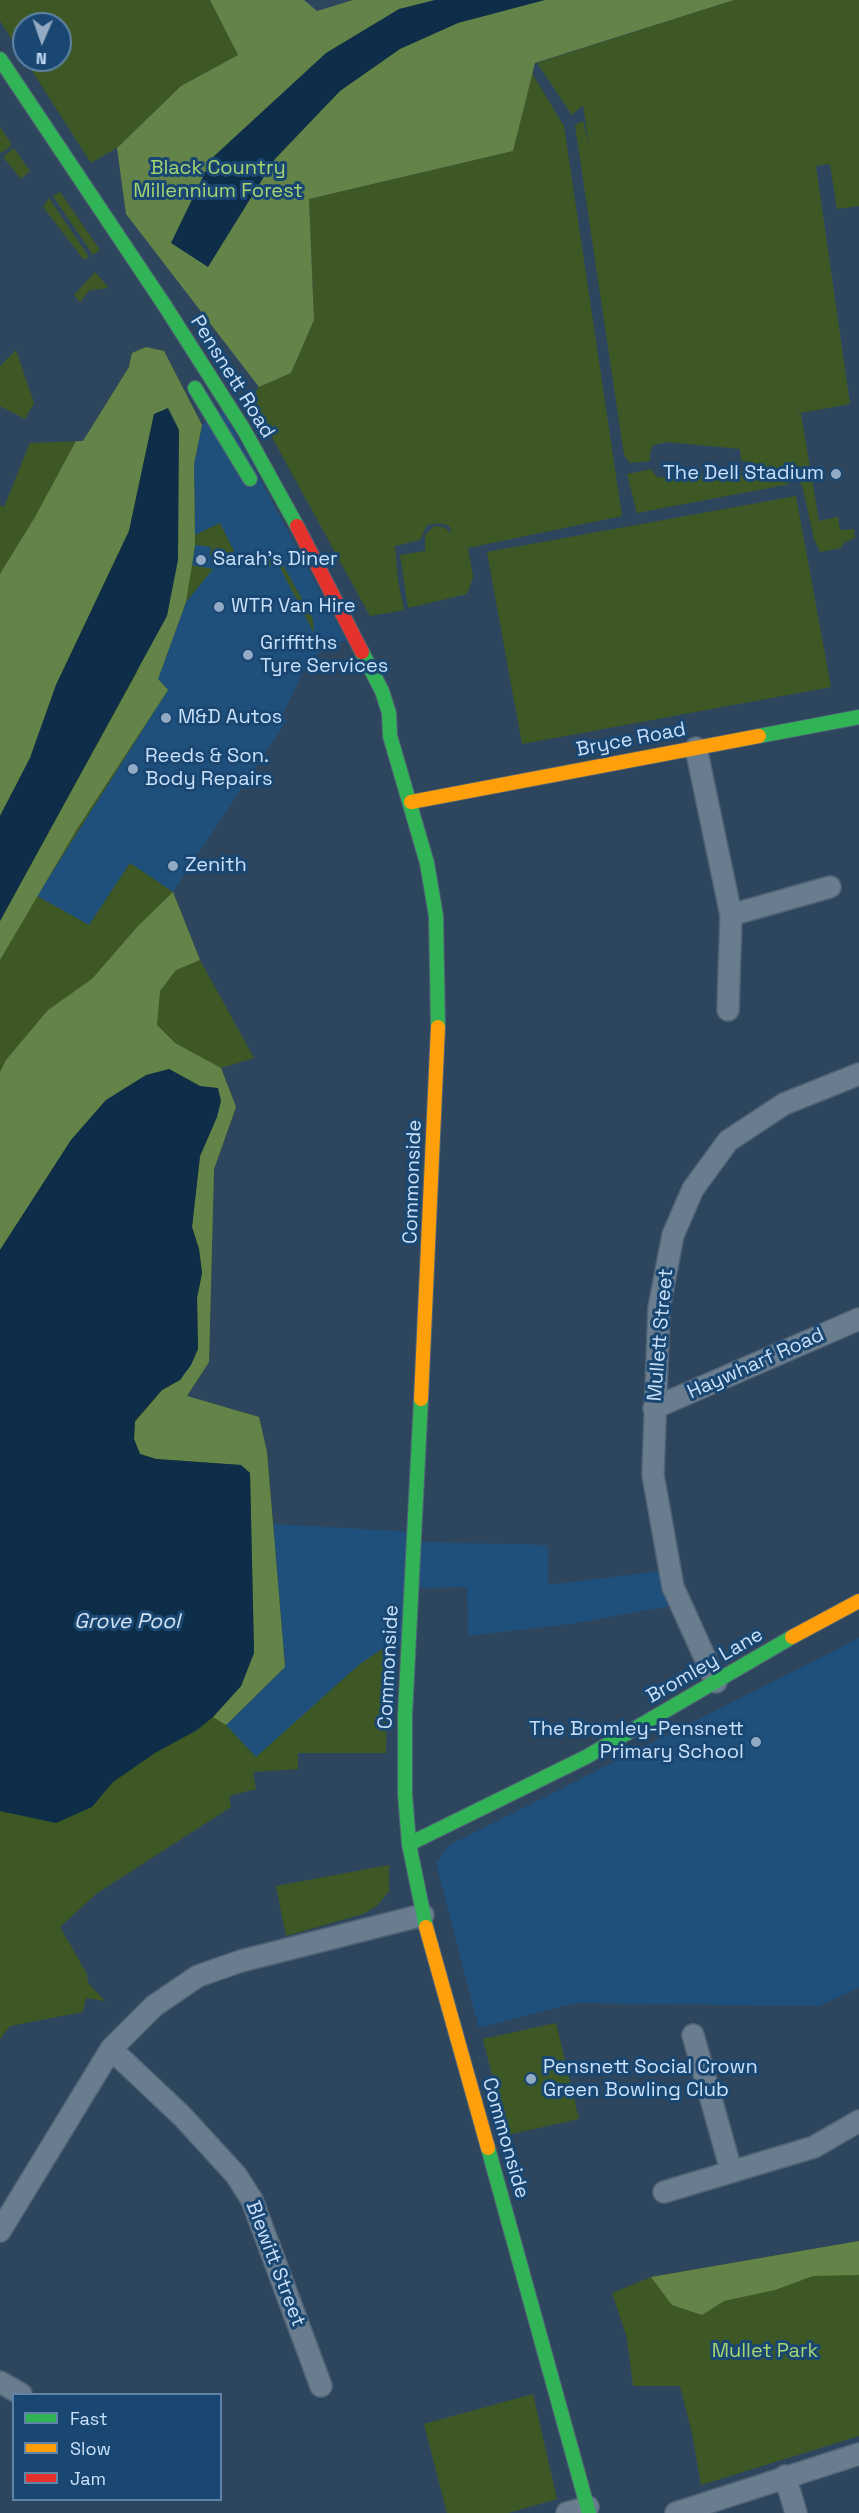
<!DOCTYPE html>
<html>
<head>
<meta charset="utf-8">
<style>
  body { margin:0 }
  #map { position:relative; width:859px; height:2513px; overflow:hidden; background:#2e465d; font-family:"Space Grotesk",sans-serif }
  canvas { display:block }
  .legend { position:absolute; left:12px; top:2393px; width:210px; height:108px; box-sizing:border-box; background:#1a4771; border:2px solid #6084a8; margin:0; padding:8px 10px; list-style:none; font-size:18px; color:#c8e0fa }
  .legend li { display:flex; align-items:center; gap:12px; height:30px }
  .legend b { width:30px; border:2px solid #6084a8 }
  .north { position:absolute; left:12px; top:12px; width:60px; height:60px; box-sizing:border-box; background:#1a4771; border:2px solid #6084a8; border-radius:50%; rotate:182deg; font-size:16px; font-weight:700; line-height:24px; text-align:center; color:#c8e0fa }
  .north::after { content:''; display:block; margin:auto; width:21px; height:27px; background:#92aac3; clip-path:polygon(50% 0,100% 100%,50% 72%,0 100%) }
</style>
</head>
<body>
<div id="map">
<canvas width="859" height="2513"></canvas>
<ul class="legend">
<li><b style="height:8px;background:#30b455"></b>Fast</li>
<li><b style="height:8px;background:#ff9f0a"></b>Slow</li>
<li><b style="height:8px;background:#e5322d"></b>Jam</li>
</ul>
<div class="north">N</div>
</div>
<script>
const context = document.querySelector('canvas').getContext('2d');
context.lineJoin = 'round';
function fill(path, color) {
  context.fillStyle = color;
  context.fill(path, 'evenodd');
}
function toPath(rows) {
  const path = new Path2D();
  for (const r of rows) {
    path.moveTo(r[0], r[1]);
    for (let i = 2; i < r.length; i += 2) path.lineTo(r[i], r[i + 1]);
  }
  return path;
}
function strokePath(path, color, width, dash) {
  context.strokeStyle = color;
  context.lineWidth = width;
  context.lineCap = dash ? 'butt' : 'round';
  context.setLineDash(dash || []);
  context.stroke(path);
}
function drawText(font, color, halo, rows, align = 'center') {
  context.font = font + ' "Space Grotesk",sans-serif';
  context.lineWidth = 6;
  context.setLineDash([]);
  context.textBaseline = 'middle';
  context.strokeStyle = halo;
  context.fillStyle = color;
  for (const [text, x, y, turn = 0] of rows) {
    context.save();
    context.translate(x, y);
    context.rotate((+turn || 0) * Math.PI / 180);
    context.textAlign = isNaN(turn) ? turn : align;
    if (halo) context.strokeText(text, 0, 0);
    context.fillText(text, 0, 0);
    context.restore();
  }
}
const built = toPath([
  [223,410,346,640,309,659,282,716,287,720,173,892,130,863,89,925,37,896,77,829,158,679,186,602,195,545,194,464,202,425],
  [272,1524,416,1532,416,1542,548,1545,548,1585,669,1570,681,1604,577,1623,468,1636,467,1587,413,1588,409,1646,388,1645,360,1664,256,1758,226,1725,285,1667],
  [859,1638,859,1988,818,2006,575,2003,479,2028,436,1864,448,1846]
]);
const green = toPath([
  [0,0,210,0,238,55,181,86,117,148,91,163,25,60,60,60,60,24,24,24,24,58,0,21],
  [734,0,859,0,859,206,837,209,830,164,816,166,850,404,795,414,801,414,819,521,838,517,840,530,854,529,855,538,845,542,841,548,820,552,814,539,802,485,797,478,771,468,741,460,740,449,668,442,653,445,650,452,650,461,630,463,624,455,575,125,583,121,589,147,583,105,572,115,537,63],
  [532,73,564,126,622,516,468,548,473,577,467,594,408,608,400,555,425,551,425,535,434,526,443,527,452,533,449,526,440,523,427,525,420,540,395,546,398,581,404,610,370,616,251,399,259,387,291,373,314,320,309,199,513,151],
  [0,127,12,145,1,153,0,151],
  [14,148,30,171,21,179,3,157],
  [60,192,100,250,93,255,53,196],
  [49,198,89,257,84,260,43,207],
  [95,272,109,288,90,290,80,302,74,295],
  [146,347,164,351,202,425,194,464,195,535,220,523,234,551,222,561,210,555,211,547,195,545,192,565,213,569,186,602,158,679,168,690,37,896,89,925,130,863,173,892,200,960,254,1058,221,1068,236,1107,214,1169,209,1362,187,1396,259,1417,267,1452,285,1667,226,1725,256,1757,360,1664,388,1645,386,1753,298,1753,298,1769,253,1772,256,1789,229,1796,231,1807,96,1894,60,1927,87,1974,88,1983,105,2001,86,1998,83,2012,10,2026,0,2039,0,505,4,507,30,443,83,441,129,367,132,353],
  [16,350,34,403,25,419,0,406,0,366],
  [742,468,790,484,637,513,627,474,651,469,657,477,685,479,717,471,742,475],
  [796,496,831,687,522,744,487,552],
  [278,556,313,619,314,633,277,562,265,568,261,562],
  [389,1865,389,1891,377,1906,363,1914,286,1936,276,1886],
  [556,2023,579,2119,507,2135,483,2039],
  [859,2241,859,2436,701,2485,692,2433,680,2386,633,2386,627,2338,612,2293,651,2277],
  [533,2394,557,2499,508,2513,447,2513,424,2424]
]);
const forest = toPath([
  [210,0,304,0,317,11,353,0,734,0,535,63,513,151,309,199,314,320,291,373,259,387,126,214,117,148,181,86,238,55],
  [146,347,164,351,202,425,194,464,195,545,192,565,186,602,158,679,168,690,77,829,0,960,0,921,137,672,154,414,129,531,56,685,30,758,0,816,0,574,35,517,76,441,83,441,129,367,132,353],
  [173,892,200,960,176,970,160,991,157,1025,175,1043,221,1068,236,1107,214,1169,209,1362,187,1396,259,1417,267,1452,285,1667,226,1725,213,1717,241,1686,254,1653,250,1473,240,1465,156,1459,140,1454,134,1439,135,1422,162,1390,180,1380,198,1349,197,1298,202,1273,199,1249,192,1227,200,1156,217,1117,200,1086,169,1069,106,1100,71,1140,0,1250,0,1072,6,1060,48,1010,92,979,138,926],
  [859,2241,859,2275,813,2276,775,2290,724,2301,702,2315,672,2305,651,2277]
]);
const water = toPath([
  [435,0,545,0,458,23,400,49,340,91,275,159,208,267,171,243,212,158,326,53,399,9],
  [168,408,179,430,178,560,167,616,0,921,0,816,30,758,56,685,129,531,154,414],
  [169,1069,200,1086,218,1088,221,1101,217,1117,200,1156,192,1227,199,1249,202,1273,197,1298,198,1349,191,1365,180,1380,162,1390,135,1421,134,1439,140,1454,156,1459,241,1465,250,1473,254,1653,241,1686,213,1717,197,1730,155,1753,113,1782,92,1807,56,1823,0,1811,0,1250,71,1140,106,1100,146,1075]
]);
const street = toPath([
  [696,748,731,915,728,1010],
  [731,915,830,887],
  [654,1408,859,1319],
  [716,1682,673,1587,653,1475,659,1308,673,1235,693,1189,728,1141,784,1104,859,1074],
  [693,2035,731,2170],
  [111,2049,182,2116,236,2175,252,2200,321,2386],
  [664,2192,814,2147,859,2121],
  [0,2231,111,2049,154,2006,198,1976,241,1961,423,1915],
  [0,2382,21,2394],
  [785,2476,796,2513],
  [567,2513,588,2507],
  [676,2513,859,2454]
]);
const fast = toPath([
  [0,59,165,306,244,430,297,526],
  [195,388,250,479],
  [362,652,382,691,389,713,390,736,427,863,436,916,438,1027],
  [759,736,859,717],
  [421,1399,405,1715,405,1794,409,1844,426,1927],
  [409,1844,586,1757,792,1637],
  [488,2148,589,2513]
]);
const slow = toPath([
  [411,802,759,736],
  [421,1399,438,1027],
  [792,1637,859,1601],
  [426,1927,488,2148]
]);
const jam = toPath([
  [297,526,362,652]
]);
const markers = [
  [836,474,6,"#92aac3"],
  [201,560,6,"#92aac3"],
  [219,607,6,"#92aac3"],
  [248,655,6,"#92aac3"],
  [166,718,6,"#92aac3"],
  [133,769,6,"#92aac3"],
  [173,866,6,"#92aac3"],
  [756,1742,6,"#92aac3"],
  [531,2079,6,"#92aac3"]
];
const parkNames = [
  ["Black Country",218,169],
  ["Millennium Forest",218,192],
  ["Mullet Park",765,2352]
];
const streetNames = [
  ["Pensnett Road",232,377,58],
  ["Bryce Road",631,740,-11],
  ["Commonside",413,1182,-88],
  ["Mullett Street",661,1335,-85],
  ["Haywharf Road",756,1364,-24],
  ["Bromley Lane",705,1666,-30],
  ["Commonside",389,1667,-87],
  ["Commonside",505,2138,74],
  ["Blewitt Street",275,2264,69]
];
const poiNames = [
  ["The Dell Stadium",824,474,"right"],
  ["Sarah's Diner",213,560],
  ["WTR Van Hire",231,607],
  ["Griffiths",260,644],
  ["Tyre Services",260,667],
  ["M&D Autos",178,718],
  ["Reeds & Son.",145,757],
  ["Body Repairs",145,780],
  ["Zenith",185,866],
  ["The Bromley-Pensnett",744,1730,"right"],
  ["Primary School",744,1753,"right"],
  ["Pensnett Social Crown",543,2068],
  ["Green Bowling Club",543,2091]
];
const waterNames = [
  ["Grove Pool",127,1622]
];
fill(built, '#1f507c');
fill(green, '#3d5824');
fill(forest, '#648348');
fill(water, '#0d2d48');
strokePath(street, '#506376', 24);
strokePath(fast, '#506376', 16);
strokePath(slow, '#506376', 16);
strokePath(jam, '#506376', 16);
strokePath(street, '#6a7d8f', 21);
strokePath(fast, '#30b455', 14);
strokePath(slow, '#ff9f0a', 14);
strokePath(jam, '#e5322d', 14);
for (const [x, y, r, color] of markers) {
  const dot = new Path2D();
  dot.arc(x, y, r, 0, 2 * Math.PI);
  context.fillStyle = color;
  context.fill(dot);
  strokePath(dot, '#1a4771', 2);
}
drawText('20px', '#a6d471', '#1a4771', parkNames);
drawText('20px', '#c8e0fa', '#1a4771', streetNames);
drawText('20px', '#c8e0fa', '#1a4771', poiNames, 'left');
drawText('italic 21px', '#d3e3f3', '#1a4771', waterNames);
</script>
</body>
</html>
